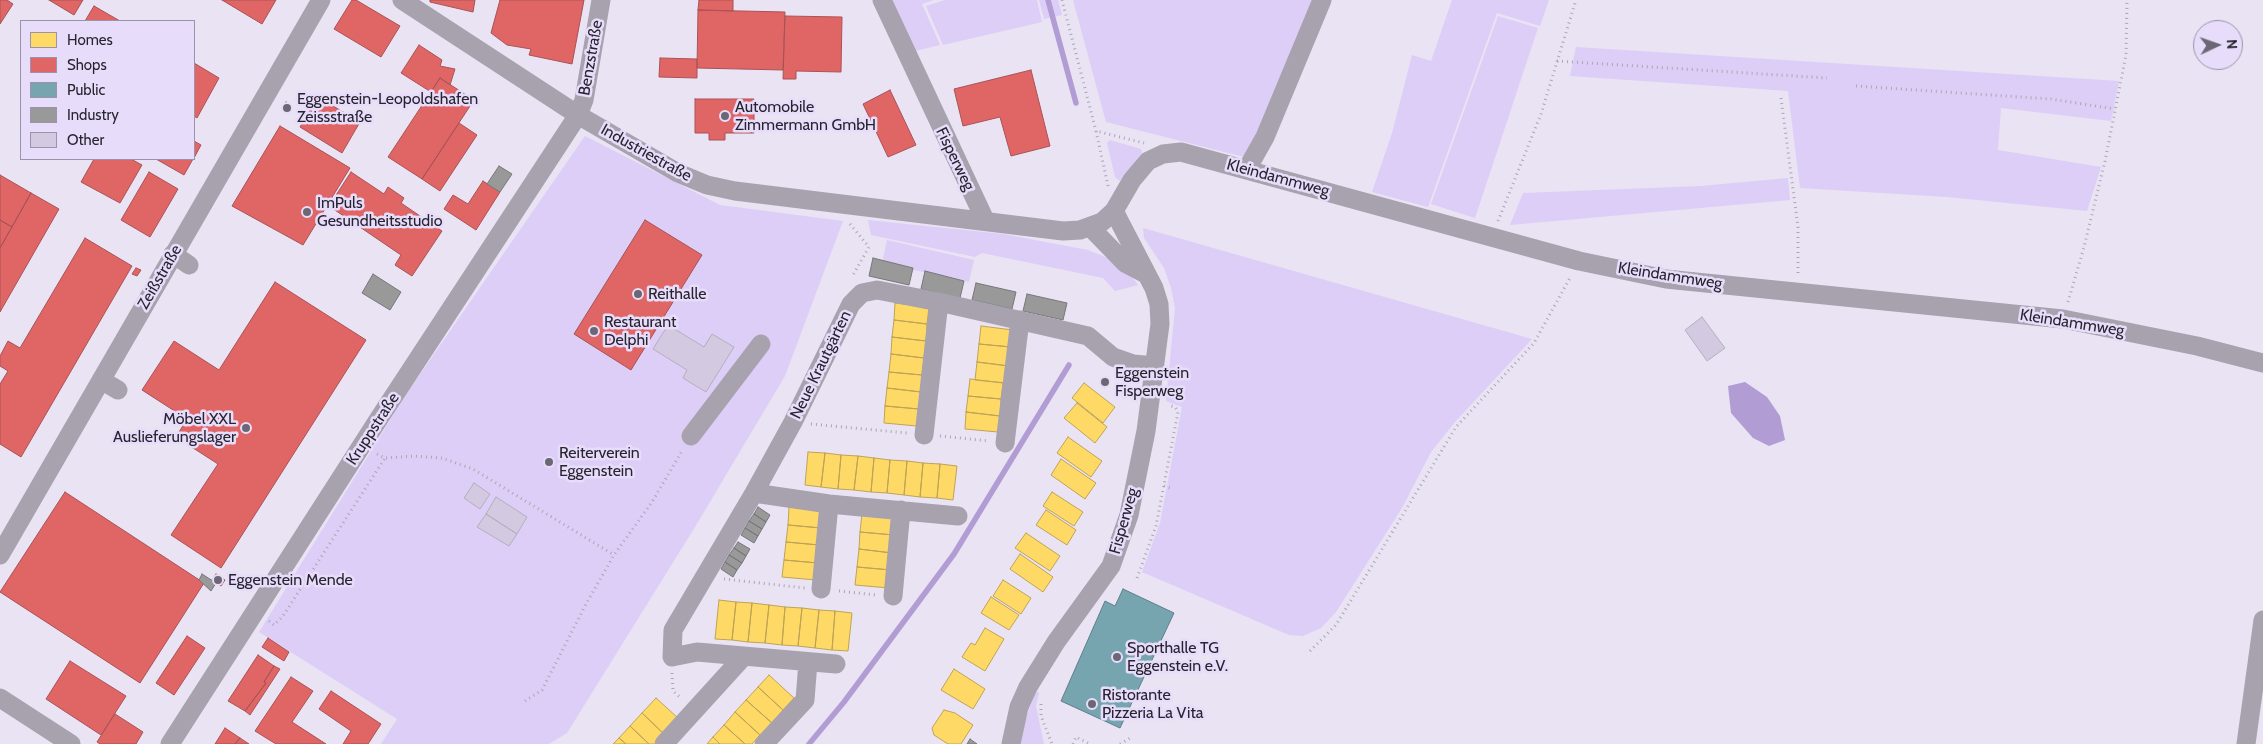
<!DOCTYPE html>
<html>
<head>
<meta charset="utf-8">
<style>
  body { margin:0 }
  #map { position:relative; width:2263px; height:744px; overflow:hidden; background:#e9e3f4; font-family:Cabin,sans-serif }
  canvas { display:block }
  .legend { position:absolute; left:20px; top:20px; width:175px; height:140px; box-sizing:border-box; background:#e7ddfa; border:1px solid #9b93a9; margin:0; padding:6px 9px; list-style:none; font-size:15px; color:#28242f }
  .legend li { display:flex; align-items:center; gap:10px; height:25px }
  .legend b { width:25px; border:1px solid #9b93a9 }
  .north { position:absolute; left:2193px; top:20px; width:50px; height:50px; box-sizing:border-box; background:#e7ddfa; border:1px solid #9b93a9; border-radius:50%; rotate:87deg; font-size:14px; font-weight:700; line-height:20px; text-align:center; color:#28242f }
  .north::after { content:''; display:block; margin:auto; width:18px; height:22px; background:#6c6774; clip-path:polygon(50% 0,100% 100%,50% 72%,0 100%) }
</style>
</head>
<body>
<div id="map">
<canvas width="2263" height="744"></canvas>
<ul class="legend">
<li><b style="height:14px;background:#ffd966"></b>Homes</li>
<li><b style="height:14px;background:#e06666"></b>Shops</li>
<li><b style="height:14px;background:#76a5af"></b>Public</li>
<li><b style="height:14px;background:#999"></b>Industry</li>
<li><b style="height:14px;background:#d3cae1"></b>Other</li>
</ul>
<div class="north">N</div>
</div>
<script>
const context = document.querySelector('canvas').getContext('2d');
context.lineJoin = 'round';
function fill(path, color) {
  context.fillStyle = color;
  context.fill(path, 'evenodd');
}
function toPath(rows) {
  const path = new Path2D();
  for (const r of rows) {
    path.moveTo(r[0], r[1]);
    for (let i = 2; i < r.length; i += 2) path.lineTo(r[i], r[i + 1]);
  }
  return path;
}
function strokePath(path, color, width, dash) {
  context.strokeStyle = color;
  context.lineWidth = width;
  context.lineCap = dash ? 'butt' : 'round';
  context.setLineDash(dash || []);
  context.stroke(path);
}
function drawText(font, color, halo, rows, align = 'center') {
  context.font = font + ' Cabin,sans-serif';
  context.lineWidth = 5;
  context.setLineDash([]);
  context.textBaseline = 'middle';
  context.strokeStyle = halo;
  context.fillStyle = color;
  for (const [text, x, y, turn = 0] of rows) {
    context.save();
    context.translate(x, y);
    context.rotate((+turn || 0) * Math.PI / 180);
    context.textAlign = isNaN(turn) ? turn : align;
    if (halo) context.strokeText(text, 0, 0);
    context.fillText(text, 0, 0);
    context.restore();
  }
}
const green = toPath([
  [892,0,934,0,922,4,940,45,915,51],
  [945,0,1037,0,1042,22,943,45,926,6],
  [1039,0,1058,0,1062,15,1044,19],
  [1073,0,1314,0,1255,146,1244,157,1106,122],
  [1452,0,1549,0,1540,26,1497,13,1428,207,1372,192,1392,133,1412,55,1431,61],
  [1498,16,1538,28,1475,218,1431,204],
  [1576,47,2119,81,2111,121,2001,108,1998,150,2101,167,2087,211,1947,197,1800,188,1788,91,1570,76],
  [585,136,720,205,843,221,785,376,695,527,567,733,549,744,381,744,397,719,259,632,405,396],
  [1110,140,1141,149,1142,153,1120,181,1115,177,1107,143],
  [1788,178,1790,200,1510,225,1523,193,1701,186],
  [868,220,1003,234,1088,250,1110,259,1128,272,1138,285,1115,291,1103,278,982,253,975,257,871,235],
  [1143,228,1532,339,1455,422,1431,452,1402,508,1336,612,1321,628,1303,636,1289,635,1142,572,1160,523,1182,407,1166,401,1175,308,1171,288,1164,268,1144,238],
  [887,240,974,260,969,282,882,263],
  [1036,691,1039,693,1036,706,1044,744,1020,744,1022,729]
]);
const water = toPath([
  [1745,382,1767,397,1780,416,1785,440,1769,446,1753,438,1731,413,1728,386]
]);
const homes = toPath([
  [895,303,929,307,927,324,894,320,895,303],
  [894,320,927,324,926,341,892,337,894,320],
  [981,326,1013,330,1011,347,979,344,981,326],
  [892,337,926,341,924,358,891,354,892,337],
  [979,344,1011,347,1009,366,977,362,979,344],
  [891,354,924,358,922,375,889,372,891,354],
  [977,362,1009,366,1007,383,975,380,977,362],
  [889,372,922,375,921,392,887,388,889,372],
  [1105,377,1110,380,1105,388,1100,384,1105,377],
  [970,379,1003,383,1001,399,968,396,970,379],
  [1084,383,1115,407,1103,423,1072,398,1084,383],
  [887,388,921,392,919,409,885,406,887,388],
  [968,396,1001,399,1000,416,966,412,968,396],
  [1077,403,1107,427,1095,443,1064,418,1077,403],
  [885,406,919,409,917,426,884,423,885,406],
  [966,412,1000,416,998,432,965,429,966,412],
  [1068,437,1102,461,1091,477,1057,453,1068,437],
  [808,452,825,453,821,487,805,485,808,452],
  [825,453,841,455,838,489,821,487,825,453],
  [841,455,858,456,854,490,838,489,841,455],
  [858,456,874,458,871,492,854,490,858,456],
  [874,458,890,460,887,493,871,492,874,458],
  [1061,459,1096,483,1085,499,1051,475,1061,459],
  [890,460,907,461,904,495,887,493,890,460],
  [907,461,923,463,920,497,904,495,907,461],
  [923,463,940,464,937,498,920,497,923,463],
  [940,464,957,466,953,500,937,498,940,464],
  [1052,492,1083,512,1074,526,1043,506,1052,492],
  [789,507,823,510,821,528,788,525,789,507],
  [1046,510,1076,530,1067,545,1036,525,1046,510],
  [862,514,896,517,894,535,860,532,862,514],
  [788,525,821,528,819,545,786,542,788,525],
  [860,532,894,535,892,553,859,549,860,532],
  [1026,533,1060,556,1050,571,1015,548,1026,533],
  [786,542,819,545,818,563,784,560,786,542],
  [859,549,892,553,891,570,857,567,859,549],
  [1020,554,1053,577,1043,592,1010,569,1020,554],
  [784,560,818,563,816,580,782,577,784,560],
  [857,567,891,570,889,588,855,585,857,567],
  [1003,580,1031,598,1021,614,993,596,1003,580],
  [991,597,1019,615,1009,630,981,613,991,597],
  [719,600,736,602,732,640,715,639,719,600],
  [736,602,752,603,748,642,732,640,736,602],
  [752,603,769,605,765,643,748,642,752,603],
  [769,605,785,607,782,645,765,643,769,605],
  [785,607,802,608,798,646,782,645,785,607],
  [802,608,819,610,815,648,798,646,802,608],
  [819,610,835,611,832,650,815,648,819,610],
  [835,611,852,613,848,651,832,650,835,611],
  [985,628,1004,639,985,671,962,657,971,643,975,645,985,628],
  [954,669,985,689,973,709,941,690,954,669],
  [769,675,794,698,783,710,758,687,769,675],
  [758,687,783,710,772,723,746,700,758,687],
  [656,698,679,719,664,734,642,713,656,698],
  [746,700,772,723,760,735,735,712,746,700],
  [944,710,955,713,973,725,961,744,948,744,934,735,932,728,944,710],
  [735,712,760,735,752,744,745,744,724,725,735,712],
  [642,713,664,734,655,744,649,744,630,726,642,713],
  [724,725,745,744,720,744,713,737,724,725],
  [630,726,649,744,626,744,619,738,630,726],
  [713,737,720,744,707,744,713,737],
  [619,738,626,744,613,744,619,738]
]);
const shops = toPath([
  [0,0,7,0,13,4,0,24,0,0],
  [49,0,83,0,74,15,49,0],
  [222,0,276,0,262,24,222,0],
  [352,0,356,0,400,26,381,57,334,29,352,0],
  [430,0,475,0,473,12,430,2,430,0],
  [500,0,584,0,572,64,529,55,531,49,507,45,491,33,500,0],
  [699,0,733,0,733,11,698,10,699,0],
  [94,6,120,21,85,21,94,6],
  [698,10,785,12,783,70,697,68,698,10],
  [785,16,842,17,841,72,796,71,796,79,783,79,785,16],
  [419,45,442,60,440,66,455,69,450,85,440,78,431,92,401,73,419,45],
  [660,58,697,59,697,78,659,77,660,58],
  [194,63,219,78,197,118,194,116,194,63],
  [1031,70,1050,146,1011,156,1000,117,963,126,954,89,1031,70],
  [440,78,474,100,422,179,388,157,440,78],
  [890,90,916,145,888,157,863,104,890,90],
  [318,97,360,122,342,153,300,127,318,97],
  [695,99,754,99,754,133,725,133,725,140,709,140,709,133,695,133,695,99],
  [286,102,292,106,287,113,282,110,286,102],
  [459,123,477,135,440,191,422,179,459,123],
  [280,126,350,168,303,245,232,206,280,126],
  [194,141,201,145,194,158,194,141],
  [94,159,131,159,142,165,120,203,81,182,94,159],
  [156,159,193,159,184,175,156,159],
  [149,172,178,189,150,237,121,220,149,172],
  [351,172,384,194,388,187,404,198,401,203,442,231,412,276,395,265,401,255,329,206,351,172],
  [0,175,31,193,12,227,0,220,0,175],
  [483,181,500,192,476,230,444,209,453,195,468,204,483,181],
  [31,193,59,209,0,312,0,248,31,193],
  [0,220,12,227,0,248,0,220],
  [645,220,702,255,631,370,574,334,645,220],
  [85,238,132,266,21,457,0,444,0,384,8,371,0,366,0,356,8,341,20,348,85,238],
  [136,268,141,270,137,276,132,274,136,268],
  [275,282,366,340,221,568,171,535,218,464,176,437,187,419,142,390,174,341,219,370,275,282],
  [65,492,204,583,140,683,0,592,65,492],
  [216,574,225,580,221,586,212,580,216,574],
  [187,636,205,648,174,695,156,683,187,636],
  [268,638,289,652,284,661,262,647,268,638],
  [258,655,274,666,264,682,266,683,245,711,228,701,258,655],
  [70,661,126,696,101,735,46,699,70,661],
  [274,666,280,669,250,715,245,711,266,683,264,682,274,666],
  [291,677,313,691,292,722,326,744,276,744,255,731,291,677],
  [331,691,381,724,368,744,343,744,351,731,319,709,331,691],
  [115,714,143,732,136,744,100,744,97,742,115,714],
  [225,728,240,738,235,744,215,744,225,728],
  [240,738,249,744,235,744,240,738]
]);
const public = toPath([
  [1123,589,1174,613,1120,728,1061,701,1105,601,1115,606,1123,589]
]);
const industry = toPath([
  [499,166,512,174,500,192,487,184,499,166],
  [873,258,913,268,909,285,869,276,873,258],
  [925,271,964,281,960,298,921,289,925,271],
  [373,274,401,292,390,310,362,293,373,274],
  [976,283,1016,292,1012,309,972,300,976,283],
  [1027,294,1067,303,1063,320,1023,311,1027,294],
  [758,507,770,515,766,522,754,514,758,507],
  [754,514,766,522,762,529,749,521,754,514],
  [749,521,762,529,758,536,745,528,749,521],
  [745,528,758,536,754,543,741,535,745,528],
  [738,542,750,549,746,556,734,548,738,542],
  [734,548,746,556,742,563,729,555,734,548],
  [729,555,742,563,737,570,725,562,729,555],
  [725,562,737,570,733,577,721,569,725,562],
  [202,574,216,583,211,591,199,580,202,574],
  [970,739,977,744,967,744,970,739]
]);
const stream = toPath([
  [1048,0,1076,103],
  [809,744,844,702,954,554,1069,365]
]);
const building = toPath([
  [1702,317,1725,348,1707,361,1685,330,1702,317],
  [668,325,704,347,712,334,734,347,706,392,683,378,687,370,653,349,668,325],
  [474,483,490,494,480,509,464,498,474,483],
  [496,497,527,517,517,534,486,514,496,497],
  [486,514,517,534,509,546,477,527,486,514]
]);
const path = toPath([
  [1062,0,1096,131],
  [1557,61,1827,78],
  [1856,86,2051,99,2115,109],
  [1781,98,1798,227,1798,274],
  [1108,186,1096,131,1144,143],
  [1498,221,1541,114,1576,0],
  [850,224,869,247,853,275,854,277],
  [2068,302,2084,247,2105,161,2126,55,2127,0],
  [811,424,907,433],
  [940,436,989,441],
  [377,454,385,458,414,456,442,458,473,469,614,555],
  [1164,486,1173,489],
  [1137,578,1156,526,1178,412,1175,407,1168,405],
  [724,579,805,588],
  [839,591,877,595],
  [269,621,274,625,283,616,385,458],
  [1310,651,1336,625,1456,427,1534,343,1571,276],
  [672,673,673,691,681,698],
  [525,701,542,690,586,604,614,555,652,502,682,451],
  [1041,704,1041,716,1052,744],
  [1073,744,1076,737,1090,744],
  [1120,744,1132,737]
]);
const minor = toPath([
  [402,0,578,115,678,173,707,185,735,191,1063,231,1080,230,1102,222,1114,211,1132,180,1148,161,1163,154,1181,152,1579,261,1666,279,2063,319,2197,346,2263,363],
  [882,0,985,220],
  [1247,169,1265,137,1322,0],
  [1091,228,1125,263,1146,274],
  [173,254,189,265],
  [101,380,118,390],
  [924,435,939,302],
  [691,436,761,344],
  [1005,443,1020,320],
  [754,493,829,504,958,516],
  [0,555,321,0],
  [821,589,829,504],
  [893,596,901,510],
  [836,664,697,652,672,657,673,630,754,493,793,422,851,304,862,293,877,290,939,302,1088,336,1113,357,1133,364,1155,366],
  [0,698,71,744],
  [170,744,380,417,578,115,584,100,601,0],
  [664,744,744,656],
  [764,744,805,700,808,662],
  [1011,744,1019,707,1028,687,1056,642,1111,566,1129,515,1146,431,1160,324,1159,304,1154,288,1114,211],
  [2246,744,2263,620]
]);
const markers = [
  [287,108,5,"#6c6774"],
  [725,116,5,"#6c6774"],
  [307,212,5,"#6c6774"],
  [638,294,5,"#6c6774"],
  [594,331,5,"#6c6774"],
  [1105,382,5,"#6c6774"],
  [246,428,5,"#6c6774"],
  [549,462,5,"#6c6774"],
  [218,580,5,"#6c6774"],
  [1117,657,5,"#6c6774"],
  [1092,704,5,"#6c6774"]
];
const streetNames = [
  ["Benzstraße",591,58,-80],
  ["Industriestraße",646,153,29],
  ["Fisperweg",955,159,64],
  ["Kleindammweg",1278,178,15],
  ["Kleindammweg",1670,276,9],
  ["Zeißstraße",160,277,-60],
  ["Kleindammweg",2072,323,9],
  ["Neue Krautgärten",821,365,-64],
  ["Kruppstraße",373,429,-57],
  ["Fisperweg",1124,521,-74]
];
const poiNames = [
  ["Eggenstein-Leopoldshafen",297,99],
  ["Zeissstraße",297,117],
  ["Automobile",735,107],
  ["Zimmermann GmbH",735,125],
  ["ImPuls",317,203],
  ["Gesundheitsstudio",317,221],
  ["Reithalle",648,294],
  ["Restaurant",604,322],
  ["Delphi",604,340],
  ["Eggenstein",1115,373],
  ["Fisperweg",1115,391],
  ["Möbel XXL",236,419,"right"],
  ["Auslieferungslager",236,437,"right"],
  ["Reiterverein",559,453],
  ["Eggenstein",559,471],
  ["Eggenstein Mende",228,580],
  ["Sporthalle TG",1127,648],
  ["Eggenstein e.V.",1127,666],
  ["Ristorante",1102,695],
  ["Pizzeria La Vita",1102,713]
];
fill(green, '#dccef6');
fill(water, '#b29cd4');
fill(homes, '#ffd966');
strokePath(homes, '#bea356', 1);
fill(shops, '#e06666');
strokePath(shops, '#a95256', 1);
fill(public, '#76a5af');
strokePath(public, '#5f7e89', 1);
fill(industry, '#999');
strokePath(industry, '#777679', 1);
strokePath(stream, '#b29cd4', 5.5);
fill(building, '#d3cae1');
strokePath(building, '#b4afbc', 1);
strokePath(path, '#aaa7b2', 3, [1, 4]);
strokePath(minor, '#a7a2ae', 19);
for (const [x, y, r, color] of markers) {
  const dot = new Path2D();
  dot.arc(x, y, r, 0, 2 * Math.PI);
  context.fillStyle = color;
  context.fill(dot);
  strokePath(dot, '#e7ddfa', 2);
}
drawText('16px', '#28242f', '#e7ddfa', streetNames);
drawText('16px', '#28242f', '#e7ddfa', poiNames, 'left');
</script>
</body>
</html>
